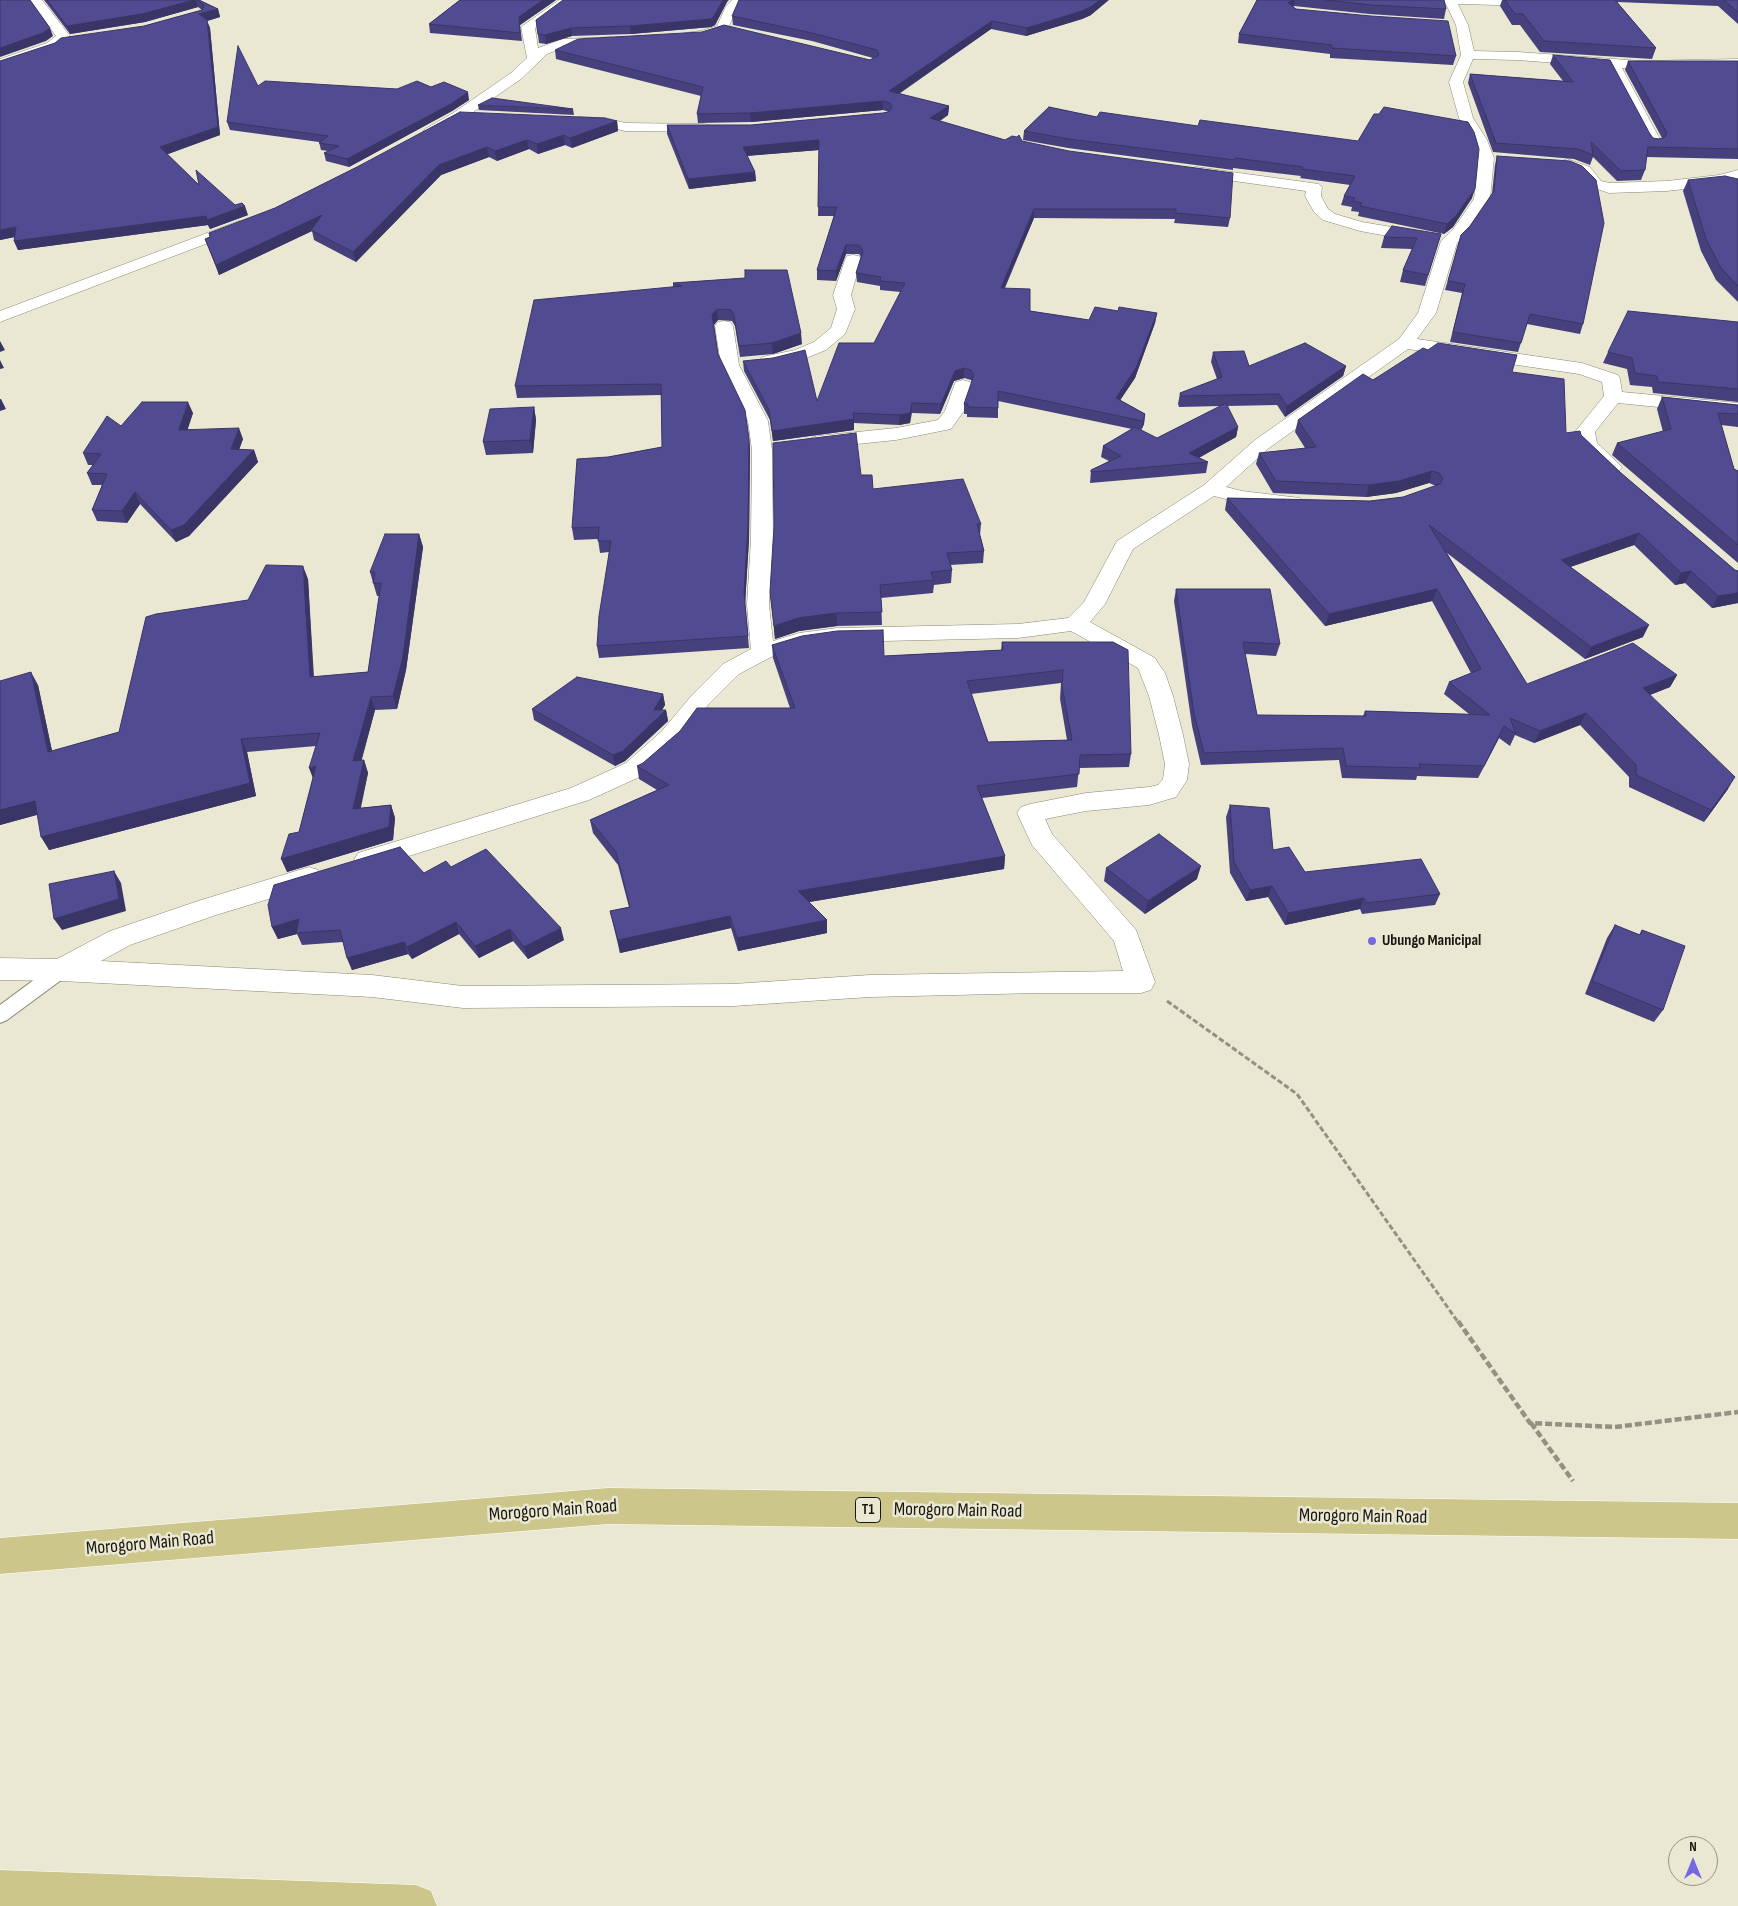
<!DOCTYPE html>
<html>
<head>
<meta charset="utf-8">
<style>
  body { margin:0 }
  #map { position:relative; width:1738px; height:1906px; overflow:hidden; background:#eae8d2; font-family:"Sofia Sans Condensed",sans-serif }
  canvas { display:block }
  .north { position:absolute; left:1668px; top:1836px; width:50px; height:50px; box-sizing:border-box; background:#eae8d2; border:1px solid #969584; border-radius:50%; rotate:0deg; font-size:14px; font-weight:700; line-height:20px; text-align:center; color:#191810 }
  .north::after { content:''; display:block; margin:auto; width:18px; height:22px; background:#7568e3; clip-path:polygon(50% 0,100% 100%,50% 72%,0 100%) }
</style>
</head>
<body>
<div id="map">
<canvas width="1738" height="1906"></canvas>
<div class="north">N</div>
</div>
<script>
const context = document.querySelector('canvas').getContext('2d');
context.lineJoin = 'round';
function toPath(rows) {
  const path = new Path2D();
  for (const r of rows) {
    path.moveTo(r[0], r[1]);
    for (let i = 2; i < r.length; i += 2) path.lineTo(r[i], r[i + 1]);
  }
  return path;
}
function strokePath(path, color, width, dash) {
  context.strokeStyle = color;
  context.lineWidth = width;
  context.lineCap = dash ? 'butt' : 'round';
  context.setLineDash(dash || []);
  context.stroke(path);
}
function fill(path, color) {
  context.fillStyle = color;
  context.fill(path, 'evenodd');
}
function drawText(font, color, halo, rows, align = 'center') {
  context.font = font + ' "Sofia Sans Condensed",sans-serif';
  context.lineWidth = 5;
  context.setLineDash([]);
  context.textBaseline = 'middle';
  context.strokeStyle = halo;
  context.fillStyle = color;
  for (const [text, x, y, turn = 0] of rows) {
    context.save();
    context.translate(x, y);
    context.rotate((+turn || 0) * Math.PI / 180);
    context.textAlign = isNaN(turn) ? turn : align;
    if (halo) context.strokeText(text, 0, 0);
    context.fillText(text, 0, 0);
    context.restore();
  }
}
const pathFar1 = toPath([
  [1167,1001,1297,1094,1458,1322]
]);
const path = toPath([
  [1458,1321,1530,1423,1615,1427,1738,1412],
  [1531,1423,1573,1481]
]);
const service = toPath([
  [61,963,68,965,70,970,68,975,7,1020,0,1023,0,1005,54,965,61,963]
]);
const minor = toPath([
  [30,0,42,0,70,36,57,49,0,68,0,59,47,43,56,36,30,0],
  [559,0,573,0,535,28,538,48,563,39,611,37,616,38,618,41,616,44,565,47,547,54,521,79,463,119,435,135,425,135,423,132,425,129,453,113,511,73,527,58,521,27,559,0],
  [732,0,746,0,737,8,727,31,703,39,684,39,682,36,684,33,701,31,717,26,726,6,732,0],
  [1444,0,1544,0,1545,2,1539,6,1458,4,1468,25,1474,51,1518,52,1641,61,1738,59,1738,67,1622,68,1662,143,1660,146,1655,147,1650,146,1648,143,1608,67,1518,60,1473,59,1463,82,1473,118,1487,140,1494,158,1490,199,1466,234,1457,243,1436,313,1417,339,1582,363,1618,375,1620,379,1622,392,1738,403,1738,415,1618,403,1595,432,1597,443,1622,467,1619,471,1612,473,1605,471,1581,449,1575,432,1604,396,1602,382,1579,374,1408,349,1269,448,1226,487,1242,491,1300,498,1303,502,1300,506,1293,508,1242,503,1214,496,1133,549,1105,604,1090,622,1155,658,1158,663,1165,673,1173,696,1183,735,1189,764,1187,780,1176,797,1149,805,1086,811,1045,819,1052,834,1136,930,1155,982,1151,990,1141,993,1039,993,870,997,733,1006,463,1008,372,997,61,981,0,980,0,958,57,959,110,931,198,901,309,867,318,870,322,877,318,884,216,915,130,945,101,961,372,975,463,986,733,984,870,975,1123,971,1114,941,1032,845,1017,813,1021,807,1030,804,1086,793,1149,787,1158,785,1163,779,1165,764,1159,735,1149,696,1138,668,1071,631,1018,638,837,642,802,647,771,657,739,674,708,705,680,743,644,775,589,800,367,869,358,867,354,860,358,853,571,788,626,763,662,731,692,695,723,664,751,649,747,605,751,539,752,450,748,421,721,365,715,326,718,322,724,321,730,322,733,326,739,365,768,421,772,450,773,539,769,605,773,641,799,633,837,628,1018,624,1068,618,1084,602,1117,541,1204,485,1255,440,1399,339,1418,313,1441,241,1454,228,1474,199,1477,173,1478,158,1473,140,1459,118,1449,82,1461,55,1456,25,1444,0],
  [580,117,606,118,625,123,704,124,709,125,711,128,709,131,704,132,625,131,606,126,575,124,573,121,575,118,580,117],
  [1567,159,1590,167,1601,181,1610,183,1667,181,1719,175,1738,170,1738,180,1719,185,1667,191,1609,193,1591,187,1580,173,1562,167,1559,164,1562,161,1567,159],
  [1196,167,1319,184,1322,187,1321,196,1328,209,1335,214,1362,222,1426,233,1432,235,1434,238,1432,241,1426,243,1360,231,1323,220,1314,212,1305,196,1306,191,1191,175,1188,172,1191,169,1196,167],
  [239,221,245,223,247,226,245,229,0,322,0,311,239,221],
  [853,255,859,256,861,260,851,295,855,309,845,334,826,350,806,358,768,366,762,365,759,361,762,357,795,350,814,342,831,328,837,309,833,295,845,260,847,256,853,255],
  [963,380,970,382,972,386,964,411,951,429,896,440,818,448,811,446,808,442,811,438,818,436,896,428,938,420,945,411,954,386,956,382,963,380]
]);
const trunk = toPath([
  [608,1488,1738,1503,1738,1539,608,1524,0,1574,0,1538,608,1488],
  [0,1870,416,1885,431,1891,437,1906,0,1906,0,1870]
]);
const wall = toPath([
  [44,0,199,0,218,9,220,17,207,21,210,28,220,135,167,154,199,185,235,205,248,215,210,229,208,225,18,250,14,241,14,237,0,240,144,26,202,10,198,7,145,22,70,34],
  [460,0,556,0,520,25,522,41,430,33,429,24],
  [1257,0,1444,0,1446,9,1444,19,1369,14,1294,6,1293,7,1296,9,1456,56,1453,65,1330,58,1330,54,1238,43,1239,34],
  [1502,0,1738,0,1738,24,1718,6,1617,2,1656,48,1652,59,1540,52,1520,25,1512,25,1500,6],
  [727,2,715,25,711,27,631,34,572,36,546,44,539,43,536,20],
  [1091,15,1082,19,1026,36,991,29,899,94,949,106,948,115,940,121,1005,140,1022,141,1230,218,1228,227,1174,223,1175,219,1034,218,1005,288,1030,311,1089,320,1118,311,1157,313,1155,323,1135,378,1120,400,1145,414,1144,424,1141,430,1157,438,1221,406,1179,407,1178,404,1180,393,1217,379,1211,362,1213,352,1249,366,1346,366,1343,376,1285,417,1277,405,1227,406,1238,427,1236,437,1199,458,1208,462,1206,473,1090,483,1091,470,1109,461,1101,457,1103,446,1132,429,998,401,998,418,967,417,967,414,964,414,964,404,972,382,971,380,964,378,954,381,940,414,912,413,910,423,899,425,854,423,854,430,773,441,770,420,744,371,743,361,817,401,874,343,901,292,880,290,880,286,857,282,856,273,861,257,859,254,846,254,836,281,817,280,817,270,834,216,818,216,819,150,747,156,755,172,756,181,689,189,667,134,667,125,751,125,883,113,889,112,883,110,751,122,698,123,697,114,701,96,556,59,555,50,870,60,873,58,812,41,733,25,732,16],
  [1553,55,1650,134,1653,138,1659,139,1662,138,1625,70,1628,61,1738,61,1738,159,1646,157,1645,170,1641,180,1617,181,1593,157,1590,165,1574,159,1493,152,1468,83,1470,74,1563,81,1550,64],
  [258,86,397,89,431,87,469,100,452,111,349,167,326,161,324,153,328,151,321,150,319,142,230,130,227,122],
  [478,105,573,109,574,115,479,110],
  [1049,107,1472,198,1453,227,1444,234,1358,216,1359,212,1351,211,1352,207,1341,205,1344,196,1350,185,1300,178,1301,176,1233,168,1233,170,1068,148,1023,140,1024,131],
  [617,121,618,131,572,148,565,145,538,154,529,149,497,161,489,157,441,175,356,262,314,240,312,231,219,275,205,239,275,208,357,167],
  [1497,156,1583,324,1580,334,1527,324,1518,352,1450,342,1462,293,1445,290,1461,235,1470,226,1492,194,1495,165],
  [1738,179,1738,302,1716,280,1701,251,1683,191,1688,180],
  [1441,234,1425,286,1400,282,1403,270,1412,249,1381,248,1384,237],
  [745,278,802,344,773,354,740,357,735,326,732,321,718,320,714,325,718,354,749,439,750,450,749,539,745,604,749,648,599,658,597,646,609,552,600,553,598,539,574,540,572,528,608,457,662,447,661,395,517,398,515,386,673,287,673,283],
  [1738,322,1738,402,1653,393,1652,387,1630,385,1627,369,1603,363,1608,352],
  [1428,350,1512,372,1566,433,1581,435,1621,473,1735,570,1738,571,1738,603,1712,608,1685,583,1675,585,1634,545,1570,567,1643,637,1585,659,1447,553,1527,684,1677,675,1670,687,1650,695,1728,789,1704,822,1629,787,1629,777,1580,725,1534,743,1515,735,1510,746,1499,738,1478,778,1417,776,1416,780,1342,778,1339,760,1201,765,1192,726,1174,601,1176,589,1280,644,1276,656,1245,654,1257,715,1363,716,1365,711,1469,714,1444,694,1449,682,1471,673,1432,601,1325,626,1225,510,1227,498,1370,501,1403,497,1436,486,1429,483,1396,493,1366,497,1273,493,1256,464,1259,453,1305,448,1295,432,1298,420],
  [1662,397,1738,405,1738,427,1721,425,1734,469,1738,471,1738,563,1612,455,1617,443,1663,432,1657,409],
  [534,407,536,420,533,453,486,455,483,442],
  [193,413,187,429,243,439,239,450,254,450,258,462,189,536,176,542,140,504,127,523,97,521,92,510,102,485,92,485,87,473,93,465,88,465,83,453,121,426],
  [861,475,873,489,981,524,980,535,984,551,983,563,950,565,952,570,951,583,934,585,933,593,881,598,882,625,837,626,799,631,775,639,770,592],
  [419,534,423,547,406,670,397,709,375,710,361,761,364,760,368,773,360,808,391,805,395,818,393,840,287,872,299,832,313,778,316,746,247,752,256,796,49,850,37,815,0,825,0,681,38,685,52,751,119,732,248,600,308,579,314,677,368,672,379,596,377,596,370,572],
  [1002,642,1113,642,1131,754,1129,767,1079,768,1077,787,982,798,1005,856,1004,869,809,902,827,920,827,933,738,951,731,928,620,953,610,911,629,907,618,865,593,833,590,820,657,790,639,779,637,766,790,708,773,658,772,645,884,656,1001,650],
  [1061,683,1060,699,1067,740,988,742,971,694],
  [663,694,665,705,662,710,666,710,668,721,625,761,615,766,534,720,532,709],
  [1230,805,1273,850,1305,872,1440,894,1435,905,1362,914,1360,909,1285,925,1268,897,1246,901,1230,873,1226,817],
  [451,867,564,940,528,959,513,941,479,958,459,934,412,959,408,954,352,970,347,958,343,942,302,945,297,934,278,939,272,927,424,873],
  [1106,868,1197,879,1145,914,1104,881],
  [1615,925,1639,935,1642,930,1663,1010,1654,1022,1585,994,1607,938]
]);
const shadedWall = toPath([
  [194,0,196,0,198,7,145,22,70,34,67,26],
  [543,0,556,0,520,25,522,41,519,17],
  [723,0,729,0,727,2,715,25,711,27,631,34,630,26],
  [1100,0,1109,0,1091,15,1082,19,1026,36,1027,28],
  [1292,0,1295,0,1294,6,1286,13,1288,3],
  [218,9,220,17,207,21,210,28,220,135,163,156,160,147,199,14],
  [992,21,991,29,889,100,889,91],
  [50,28,53,36,46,41,0,57,0,48],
  [571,28,572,36,546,44,545,35],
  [468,92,469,100,452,111,349,167,347,159],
  [883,101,883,110,751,122,750,113],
  [949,106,948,115,930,127,930,118],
  [617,121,618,131,572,148,570,138],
  [564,135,565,145,538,154,537,144],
  [527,140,529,149,497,161,495,151],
  [819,140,819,150,743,156,743,147],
  [487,147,489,157,441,175,356,262,353,252,439,165],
  [755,172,756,181,689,189,688,179],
  [1475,189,1472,198,1453,227,1444,234,1447,224],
  [245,206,248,215,210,229,208,225,18,250,14,241],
  [1034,209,1034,218,1000,297,1001,288],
  [322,215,311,230,312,231,219,275,216,265],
  [16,227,20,236,0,240,0,230],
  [846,245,846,254,836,281,836,271],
  [717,309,718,320,713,326,712,315],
  [1157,313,1155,323,1135,378,1115,408,1116,398],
  [801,333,802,344,773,354,772,343],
  [0,341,5,350,0,352],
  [0,360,4,368,0,369],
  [1346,366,1343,376,1285,417,1287,406],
  [964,368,964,378,954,381,940,414,941,404,955,371],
  [0,399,1,399,6,409,0,411],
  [188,402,193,413,184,441,179,430],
  [912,403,910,423,899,425,900,415],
  [534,407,536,420,533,453,530,440],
  [1145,414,1144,424,1141,431,1143,421],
  [854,419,854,430,773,441,772,431],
  [1238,427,1236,437,1187,464,1189,453],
  [239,428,243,439,235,460,231,449],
  [749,439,750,450,749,539,745,605,744,593],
  [254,450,258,462,189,536,176,542,171,530],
  [1432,471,1429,483,1396,493,1366,497,1369,485],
  [135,492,140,504,127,523,122,511],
  [1639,533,1634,545,1556,572,1561,560],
  [419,534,423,547,406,670,397,709,393,696],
  [303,566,308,579,314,690,310,677],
  [1691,571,1685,583,1675,585,1681,573],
  [1437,589,1432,601,1325,626,1329,614],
  [1738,593,1738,603,1712,608,1718,596],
  [836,613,837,626,799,631,775,639,774,626,798,618],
  [1649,625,1643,637,1585,659,1591,647],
  [31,672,38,685,55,765,48,752],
  [1677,675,1670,687,1637,700,1643,688],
  [663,694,665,705,656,720,666,710,668,721,625,761,615,766,613,755,654,710],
  [371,697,375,710,358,774,353,761],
  [1586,713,1580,725,1534,743,1540,731],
  [1504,726,1499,738,1478,778],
  [241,739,247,752,256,796,49,850,41,837],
  [364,760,368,773,358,822,353,809],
  [316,766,314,781,309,768],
  [1735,777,1728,789,1704,822,1711,810],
  [35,801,43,813,0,825,0,810],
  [391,805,395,818,393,840,287,872,281,859],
  [1005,856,1004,869,798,904,798,891],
  [1201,866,1197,879,1145,914,1148,901],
  [114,871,121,883,126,911,62,930,54,919],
  [1272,886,1268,897,1246,901,1250,890],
  [1364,898,1360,909,1285,925,1288,913],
  [730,916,731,928,620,953,618,940],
  [299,919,297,934,278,939,272,927],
  [827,920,827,933,738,951,737,938],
  [456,922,459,934,412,959,407,947],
  [561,928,564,940,528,959,524,947],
  [510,929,513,941,479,958,475,946],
  [404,942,408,954,352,970,347,958]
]);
const building = toPath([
  [0,0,30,0,50,28,43,33,0,48,0,0],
  [47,0,194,0,142,14,67,26,47,0],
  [197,0,199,0,218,9,199,14,207,20,218,127,160,147,199,185,196,170,235,205,242,203,245,206,207,220,206,216,14,241,16,227,0,230,0,61,55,43,61,38,144,26,202,10,204,5,197,0],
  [460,0,543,0,519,17,520,33,429,24,460,0],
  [563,0,723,0,714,16,711,19,630,26,571,28,545,35,538,34,536,20,563,0],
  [739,0,1100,0,1092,6,1082,11,1027,28,992,21,889,91,949,106,930,118,1005,140,1012,136,1017,137,1019,135,1022,141,1069,151,1233,173,1230,218,1176,213,1176,209,1034,209,1001,288,1030,289,1030,311,1089,320,1095,307,1118,311,1119,307,1157,313,1136,368,1116,398,1145,414,1143,421,998,391,998,408,968,407,968,404,964,404,974,375,971,370,964,368,955,371,941,404,912,403,910,413,900,415,853,413,854,419,772,431,769,410,743,361,773,358,805,350,817,401,839,343,874,343,905,283,880,281,881,277,856,273,863,251,859,245,846,245,836,271,817,270,837,207,818,207,819,140,743,147,755,172,688,179,667,125,751,125,883,113,888,112,892,108,890,103,883,101,750,113,697,114,703,87,555,50,578,39,702,32,724,25,870,60,879,55,877,50,812,33,732,16,739,0],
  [1257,0,1292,0,1288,3,1296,9,1371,16,1448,21,1456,56,1332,48,1332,45,1239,34,1257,0],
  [1326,0,1444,0,1446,9,1371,5,1326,0],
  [1505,0,1615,0,1656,48,1544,41,1523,14,1515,14,1505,0],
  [1724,0,1738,0,1738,12,1724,0],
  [238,46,258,86,265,81,397,89,417,81,431,87,444,82,468,92,451,104,347,159,324,153,339,146,319,143,328,136,227,122,238,46],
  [1553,55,1610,60,1650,134,1653,138,1659,139,1665,137,1667,133,1628,61,1738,61,1738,149,1648,147,1645,170,1621,171,1591,142,1593,155,1578,149,1496,143,1470,74,1573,82,1553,55],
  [492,98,573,109,478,105,492,98],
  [1049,107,1097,117,1100,112,1198,126,1200,120,1358,141,1374,114,1379,114,1384,107,1468,122,1474,132,1479,149,1475,189,1455,217,1447,224,1360,206,1362,203,1353,201,1355,198,1344,196,1355,176,1302,169,1303,167,1235,158,1234,160,1069,139,1024,131,1049,107],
  [460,112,604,118,617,121,570,138,564,135,537,144,527,140,495,151,487,147,439,165,353,252,311,230,322,215,216,265,205,239,210,237,209,233,275,208,357,167,460,112],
  [1497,156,1570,161,1582,166,1596,180,1604,223,1583,324,1530,314,1521,343,1453,332,1465,284,1448,281,1461,235,1470,226,1494,191,1497,156],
  [1725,176,1738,179,1738,286,1721,268,1706,239,1688,180,1725,176],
  [1392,226,1441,234,1428,275,1403,270,1417,238,1384,237,1392,226],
  [745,270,787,270,801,333,772,343,739,346,734,315,731,310,717,309,712,315,718,354,745,410,749,439,748,527,744,593,748,636,597,646,599,616,611,541,598,541,599,527,572,528,577,459,608,457,662,447,661,384,515,386,534,300,682,286,673,283,745,278,745,270],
  [1628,311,1738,322,1738,389,1658,382,1657,376,1635,373,1632,358,1608,352,1628,311],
  [1305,343,1346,366,1287,406,1279,394,1181,396,1180,393,1222,377,1213,352,1244,351,1249,366,1305,343],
  [1438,343,1517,355,1512,372,1564,379,1566,433,1580,431,1581,435,1621,473,1735,570,1738,571,1738,593,1718,596,1691,571,1681,573,1639,533,1561,560,1649,625,1591,647,1429,525,1527,684,1633,643,1677,675,1643,688,1735,777,1711,810,1636,775,1636,765,1586,713,1540,731,1510,718,1516,734,1504,726,1484,766,1419,764,1420,768,1346,766,1343,748,1204,753,1194,714,1176,589,1270,589,1280,644,1243,642,1257,715,1366,716,1365,711,1490,715,1449,682,1481,669,1437,589,1329,614,1227,498,1370,501,1403,497,1440,484,1443,478,1439,473,1432,471,1399,481,1369,485,1276,481,1259,453,1316,447,1298,420,1363,374,1373,380,1423,348,1428,350,1438,343],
  [1662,397,1738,405,1738,414,1718,413,1734,469,1738,471,1738,545,1617,443,1671,429,1662,397],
  [142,402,188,402,179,430,239,428,231,449,254,450,184,525,171,530,135,492,122,511,92,510,107,474,87,473,101,454,83,453,107,416,121,426,142,402],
  [1226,403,1238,427,1189,453,1208,462,1091,472,1091,470,1121,456,1103,446,1135,427,1157,438,1226,403],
  [534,407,530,440,483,442,490,409,534,407],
  [856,433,861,475,872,475,873,489,963,479,981,524,977,524,984,551,947,553,952,570,931,572,934,580,880,585,882,612,836,613,798,618,774,626,770,592,774,526,773,443,856,433],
  [385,534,419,534,403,657,393,696,371,697,353,761,364,760,353,809,391,805,389,827,281,859,289,834,299,832,316,766,309,768,320,733,241,739,250,783,41,837,35,801,0,810,0,681,31,672,48,752,119,732,146,617,156,614,248,600,266,565,303,566,310,677,368,672,381,583,373,583,375,572,370,572,385,534],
  [883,630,884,656,1003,650,1002,642,1113,642,1128,650,1131,754,1080,755,1079,774,977,786,1005,856,798,891,827,920,737,938,730,916,618,940,610,911,630,907,616,852,590,820,669,785,637,766,643,763,680,731,697,708,795,708,772,645,802,636,837,631,883,630],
  [1063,670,1062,686,1072,740,988,742,967,681,1063,670],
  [577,677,663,694,654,710,666,710,623,751,613,755,532,709,577,677],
  [1230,805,1269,808,1273,850,1289,847,1305,872,1421,859,1440,894,1367,903,1364,898,1288,913,1272,886,1250,890,1234,862,1230,805],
  [1159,834,1201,866,1148,901,1106,868,1159,834],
  [400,847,424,873,446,861,451,867,486,849,561,928,524,947,510,929,475,946,456,922,407,947,404,942,347,958,340,930,296,933,299,919,272,927,268,905,274,885,400,847],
  [114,871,119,899,54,919,49,884,114,871],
  [1615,925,1640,935,1642,930,1685,946,1663,1010,1592,981,1615,925]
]);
const markers = [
  [1372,941,5,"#7568e3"]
];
const shields = [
  [868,1510,25]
];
const shieldNames = [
  ["T1",868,1510]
];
const poiNames = [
  ["Ubungo Manicipal",1382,941]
];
const nearStreetnames = [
  ["Morogoro Main Road",553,1511,-4],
  ["Morogoro Main Road",958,1511,1],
  ["Morogoro Main Road",1363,1517,1],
  ["Morogoro Main Road",150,1544,-5]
];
strokePath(service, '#888672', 2);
strokePath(minor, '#888672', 1);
strokePath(trunk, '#fff', 1);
strokePath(pathFar1, '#939282', 3, [5.5, 2.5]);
strokePath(path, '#939282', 4.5, [7, 3]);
fill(service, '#fff');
fill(minor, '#fff');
fill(trunk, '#ccc68a');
fill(wall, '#46417d');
fill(shadedWall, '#393566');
fill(building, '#514c91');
strokePath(building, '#393566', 1);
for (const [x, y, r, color] of markers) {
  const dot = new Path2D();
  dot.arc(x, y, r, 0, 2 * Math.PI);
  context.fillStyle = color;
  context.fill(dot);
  strokePath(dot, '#eae8d2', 2);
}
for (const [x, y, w] of shields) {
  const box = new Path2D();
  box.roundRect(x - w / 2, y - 12.5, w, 25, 4);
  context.fillStyle = '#eae8d2';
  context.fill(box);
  strokePath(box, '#191810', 1);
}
drawText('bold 15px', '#191810', null, shieldNames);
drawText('bold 16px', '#191810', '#eae8d2', poiNames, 'left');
drawText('19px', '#191810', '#eae8d2', nearStreetnames);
</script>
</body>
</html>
